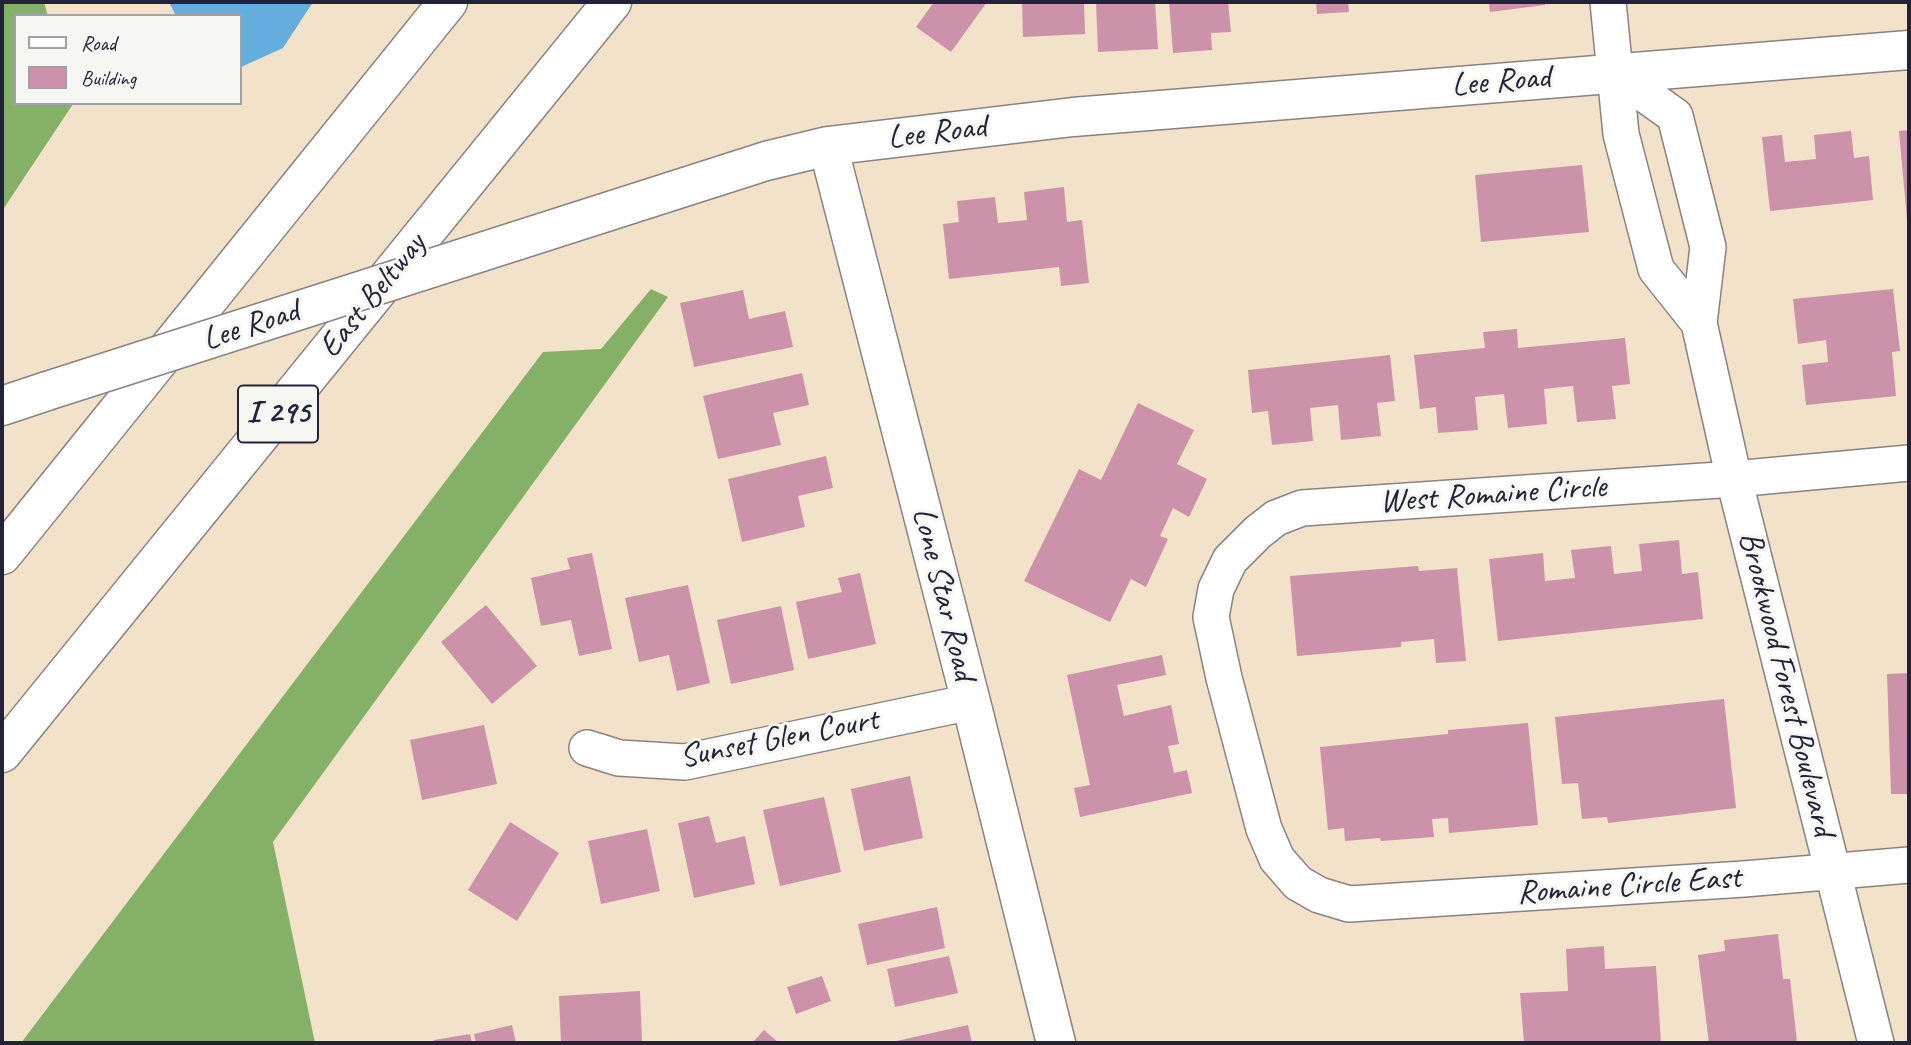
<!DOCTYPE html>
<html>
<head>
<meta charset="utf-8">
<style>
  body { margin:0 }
  #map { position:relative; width:1911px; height:1045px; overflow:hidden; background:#f3e2ca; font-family:Caveat,sans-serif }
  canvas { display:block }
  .frame { position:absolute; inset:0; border:4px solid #22223b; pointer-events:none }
  .legend { position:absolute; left:14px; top:14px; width:228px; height:91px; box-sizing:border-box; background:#f6f6f2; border:2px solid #a1a1a9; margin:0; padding:9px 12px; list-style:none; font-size:21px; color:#22223b }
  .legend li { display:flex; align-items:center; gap:14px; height:35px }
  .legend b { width:35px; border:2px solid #a1a1a9 }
</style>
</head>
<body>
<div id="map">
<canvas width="1911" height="1045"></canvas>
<div class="frame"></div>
<ul class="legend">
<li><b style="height:9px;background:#fff"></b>Road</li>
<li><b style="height:19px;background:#cc92aa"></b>Building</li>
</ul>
</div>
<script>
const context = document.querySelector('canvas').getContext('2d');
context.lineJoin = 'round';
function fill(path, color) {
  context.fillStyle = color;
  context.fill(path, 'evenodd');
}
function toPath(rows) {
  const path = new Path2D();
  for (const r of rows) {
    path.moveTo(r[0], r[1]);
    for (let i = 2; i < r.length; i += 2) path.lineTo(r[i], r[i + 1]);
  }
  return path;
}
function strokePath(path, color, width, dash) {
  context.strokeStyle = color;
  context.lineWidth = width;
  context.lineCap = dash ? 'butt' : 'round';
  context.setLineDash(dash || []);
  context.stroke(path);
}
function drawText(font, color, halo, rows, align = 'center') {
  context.font = font + ' Caveat,sans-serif';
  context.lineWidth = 6;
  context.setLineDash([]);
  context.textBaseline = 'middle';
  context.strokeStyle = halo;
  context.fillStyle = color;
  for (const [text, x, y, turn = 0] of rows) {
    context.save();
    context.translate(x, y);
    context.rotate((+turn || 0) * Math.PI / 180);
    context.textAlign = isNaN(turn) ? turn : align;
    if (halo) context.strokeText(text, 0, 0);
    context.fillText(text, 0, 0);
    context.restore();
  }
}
const forest = toPath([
  [2,2,44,2,48,16,16,16,16,103,73,104,2,211],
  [651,289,668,297,273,842,315,1043,21,1043,543,352,601,349]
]);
const water = toPath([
  [169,2,313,2,283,48,241,67,240,16,176,16]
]);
const building = toPath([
  [934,2,987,2,951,52,916,27],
  [1022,2,1084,2,1085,34,1023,37],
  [1096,2,1155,2,1158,49,1098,52],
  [1169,2,1228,2,1231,32,1211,33,1212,50,1173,53],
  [1316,2,1348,2,1349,12,1317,14],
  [1489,2,1545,2,1545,5,1490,12],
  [1909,130,1909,220,1907,220,1899,131],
  [1851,131,1854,158,1869,156,1873,200,1770,211,1762,137,1782,135,1785,162,1816,159,1814,135],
  [1582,165,1589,232,1481,242,1475,175],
  [1064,187,1067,222,1082,220,1089,283,1061,286,1059,267,949,279,943,224,959,222,957,201,995,197,998,223,1027,220,1024,192],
  [1893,289,1900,351,1892,352,1896,396,1806,405,1802,365,1828,362,1826,340,1798,344,1793,299],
  [743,290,749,319,785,311,793,347,694,367,680,303],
  [1517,329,1518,348,1625,338,1630,384,1612,386,1616,419,1577,422,1573,386,1544,389,1547,424,1508,428,1504,394,1475,397,1478,430,1438,433,1436,407,1420,409,1414,355,1485,348,1483,332],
  [1390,355,1395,401,1377,403,1381,436,1341,440,1338,405,1310,408,1313,441,1272,445,1268,411,1252,413,1248,370],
  [802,373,809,405,773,413,781,445,718,459,703,396],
  [1138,403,1194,430,1177,464,1207,479,1189,517,1173,508,1160,536,1168,539,1146,587,1131,579,1110,622,1024,581,1079,469,1101,480],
  [826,456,833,488,798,496,805,527,742,542,728,479],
  [1679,540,1682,574,1698,572,1703,619,1498,641,1489,559,1543,553,1545,581,1575,578,1571,550,1611,546,1614,574,1642,571,1639,544],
  [592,553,612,649,579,656,571,620,541,626,531,578,570,569,567,558],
  [1418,566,1419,571,1457,568,1466,661,1436,663,1434,639,1401,642,1401,647,1297,656,1290,576],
  [860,573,876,644,808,659,796,602,842,592,838,578],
  [688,585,710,683,677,691,669,655,639,662,625,598],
  [486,605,537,666,492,704,441,642],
  [781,606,794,670,731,684,717,620],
  [1162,655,1166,675,1117,685,1124,716,1171,705,1179,744,1168,746,1174,773,1187,770,1192,793,1080,817,1074,788,1090,785,1067,675],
  [1909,673,1909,794,1891,794,1887,674],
  [1724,699,1736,808,1608,823,1607,817,1582,819,1578,783,1562,784,1555,717],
  [1528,723,1538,825,1449,833,1448,818,1432,819,1434,837,1381,841,1380,838,1345,841,1344,828,1328,830,1320,747,1448,734,1448,730],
  [484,725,497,784,422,800,410,740],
  [910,776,923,838,864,851,851,789],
  [824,797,841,872,780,886,763,810],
  [709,816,716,843,745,836,755,884,694,898,678,823],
  [510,822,559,853,517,921,468,890],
  [647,829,660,891,601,904,588,841],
  [937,907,945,948,867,965,858,924],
  [1778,934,1783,979,1790,979,1797,1042,1709,1043,1698,955,1725,951,1724,940],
  [1604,946,1605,969,1656,966,1661,1043,1524,1043,1520,993,1568,991,1566,949],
  [949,956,958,993,895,1007,887,969],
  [822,976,831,1001,796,1014,787,987],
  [640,991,642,1043,561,1043,559,996],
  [512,1025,516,1043,476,1043,474,1034],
  [968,1025,972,1043,892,1043,892,1042],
  [764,1030,779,1043,752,1043],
  [470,1034,472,1043,434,1043,434,1040]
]);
const street = toPath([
  [1608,2,1621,134,1656,269,1699,323],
  [1615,73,1675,116,1708,247,1699,323,1734,479,1876,1043],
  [1909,463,1734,479,1302,508,1276,518,1258,532,1230,560,1216,589,1211,617,1224,678,1264,829,1277,859,1298,883,1319,895,1349,904,1744,879,1909,865],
  [587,748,619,758,685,762,971,702]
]);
const secondary = toPath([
  [828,146,971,702,1056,1043],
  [516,241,766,161,828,146,1073,117,1909,50],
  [2,406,47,391]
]);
const highway = toPath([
  [2,555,448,2],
  [2,753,612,2]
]);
const secondaryBridge = toPath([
  [47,391,516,241]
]);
const shields = [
  [278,414,80]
];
const shieldNames = [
  ["I 295",278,414]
];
const streetNames = [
  ["Lee Road",1501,82,-5],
  ["Lee Road",937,133,-7],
  ["East Beltway",373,296,-51],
  ["Lee Road",251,326,-18],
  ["West Romaine Circle",1493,495,-4],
  ["Lone Star Road",943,594,76],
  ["Brookwood Forest Boulevard",1786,684,76],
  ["Sunset Glen Court",779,739,-11],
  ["Romaine Circle East",1629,886,-4]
];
fill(forest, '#84b068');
fill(water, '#63aedc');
fill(building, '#cc92aa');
strokePath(street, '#8a8282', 38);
strokePath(secondary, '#8a8282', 41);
strokePath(highway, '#8a8282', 41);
strokePath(street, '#fff', 35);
strokePath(secondary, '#fff', 38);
strokePath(highway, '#fff', 38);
strokePath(secondaryBridge, '#8a8282', 41, []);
strokePath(secondaryBridge, '#fff', 38);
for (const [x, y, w] of shields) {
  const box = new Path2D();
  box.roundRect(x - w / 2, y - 28.5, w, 57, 5);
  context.fillStyle = '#f6f6f2';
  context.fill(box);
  strokePath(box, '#22223b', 2);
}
drawText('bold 32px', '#22223b', null, shieldNames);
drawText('33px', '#22223b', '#f6f6f2', streetNames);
</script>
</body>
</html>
